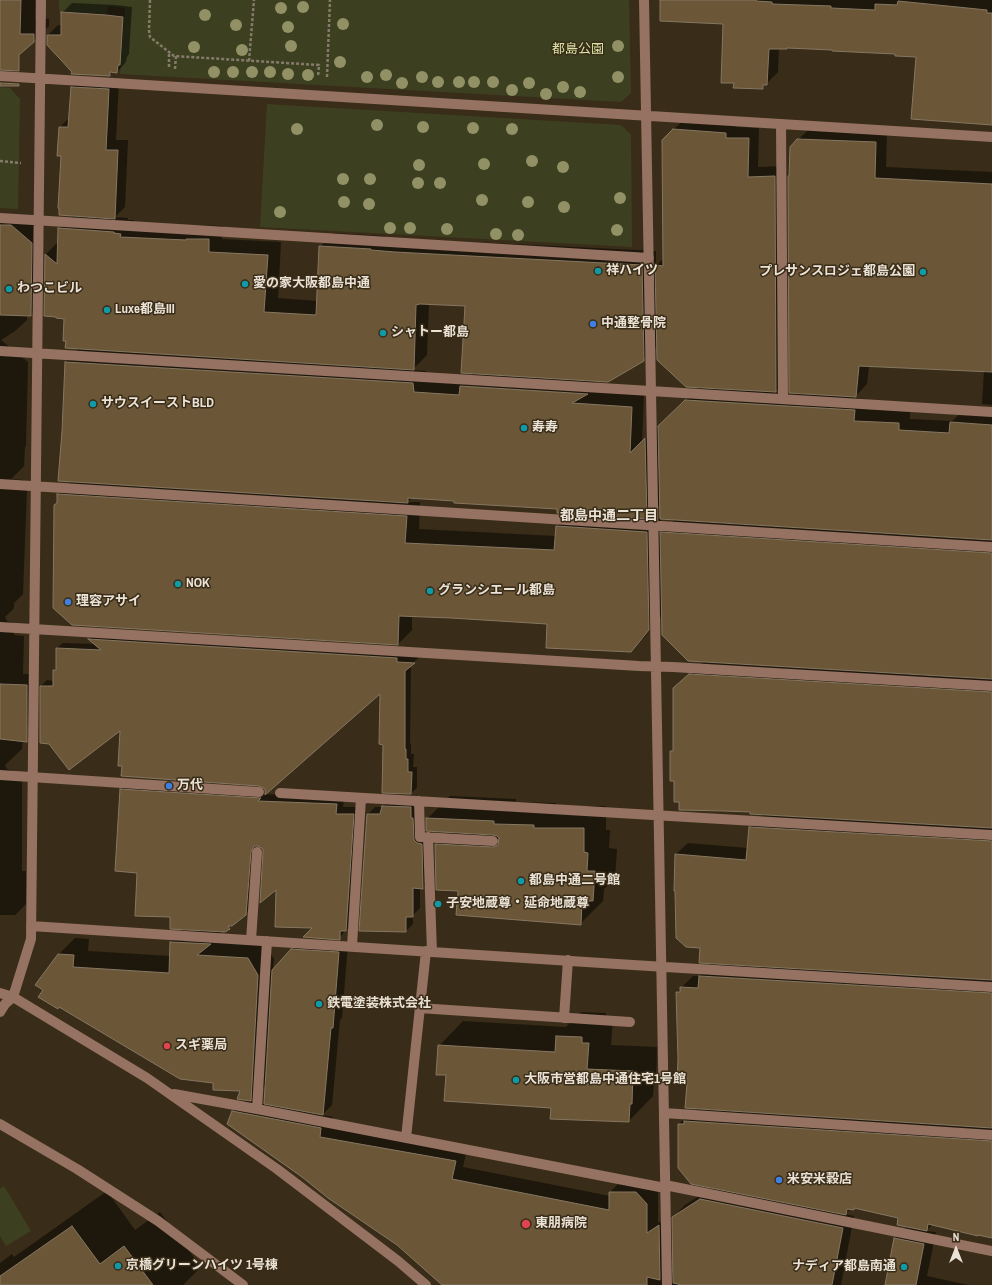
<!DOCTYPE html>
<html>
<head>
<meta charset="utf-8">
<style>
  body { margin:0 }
  #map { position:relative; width:992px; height:1285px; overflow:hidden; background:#392c18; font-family:"Archivo Narrow",sans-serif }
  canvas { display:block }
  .north { position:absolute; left:936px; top:1229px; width:40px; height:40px; -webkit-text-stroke:3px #392c18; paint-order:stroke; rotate:0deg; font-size:11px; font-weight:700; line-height:16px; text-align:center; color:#ebe2d6 }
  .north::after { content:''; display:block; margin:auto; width:14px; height:18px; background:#ebe2d6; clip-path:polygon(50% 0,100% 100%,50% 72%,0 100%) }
</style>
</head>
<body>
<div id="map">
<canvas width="992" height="1285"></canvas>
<div class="north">N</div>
</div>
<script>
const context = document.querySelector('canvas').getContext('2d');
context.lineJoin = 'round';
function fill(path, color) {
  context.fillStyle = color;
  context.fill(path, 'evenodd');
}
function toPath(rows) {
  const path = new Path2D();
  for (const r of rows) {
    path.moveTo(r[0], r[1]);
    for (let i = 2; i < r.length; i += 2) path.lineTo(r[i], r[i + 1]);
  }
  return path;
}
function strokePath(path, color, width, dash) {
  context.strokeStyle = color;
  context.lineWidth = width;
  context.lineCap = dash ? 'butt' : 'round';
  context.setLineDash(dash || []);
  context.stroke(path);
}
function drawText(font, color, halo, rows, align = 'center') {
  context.font = font + ' "Archivo Narrow","Noto Sans JP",sans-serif';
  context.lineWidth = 3;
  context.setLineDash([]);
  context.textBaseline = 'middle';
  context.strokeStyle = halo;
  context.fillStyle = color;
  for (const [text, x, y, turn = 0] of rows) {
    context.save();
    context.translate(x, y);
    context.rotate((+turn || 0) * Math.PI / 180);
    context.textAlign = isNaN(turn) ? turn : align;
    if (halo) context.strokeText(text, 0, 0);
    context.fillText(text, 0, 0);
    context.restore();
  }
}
const green = toPath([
  [59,0,629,0,631,93,621,102,120,74,125,8,108,6,107,14,59,11],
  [0,87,10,88,20,99,18,209,0,208],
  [267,104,621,125,631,135,632,247,260,227],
  [4,1186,31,1231,6,1246,0,1236,0,1189]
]);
const shadow = toPath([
  [0,0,35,0,35,19,49,19,49,26,33,41,0,62],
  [661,0,992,0,992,124,917,56,896,53,833,49,788,47,787,48,779,48,778,72,762,88,735,82,724,23],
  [72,3,116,5,132,7,129,54,127,57,126,62,117,72,113,72,110,75,73,72,48,44,48,35,58,25,62,25,62,13],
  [82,77,119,79,116,140,128,140,125,207,115,217,128,218,128,220,134,220,134,223,199,226,201,225,223,226,222,239,281,242,278,298,318,301,320,247,334,233,385,236,385,237,410,239,656,251,656,266,664,258,674,129,685,119,736,122,736,127,759,128,758,167,785,166,787,380,774,393,790,394,789,176,791,147,810,128,887,131,886,167,992,172,992,405,982,404,984,370,869,366,867,384,854,398,866,399,865,409,910,412,910,419,952,421,963,411,992,407,992,1237,933,1224,926,1231,936,1232,927,1276,968,1285,886,1285,895,1238,907,1226,900,1217,855,1208,853,1209,851,1209,845,1214,854,1216,841,1285,447,1285,233,1112,246,1099,241,1090,214,1082,44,989,59,954,75,938,89,939,88,951,171,956,171,942,184,928,171,916,138,872,121,790,128,783,266,791,266,788,260,785,123,765,121,729,41,686,47,680,54,681,54,670,57,668,57,648,63,643,96,644,90,639,95,634,419,657,411,665,410,744,411,744,411,754,414,754,413,767,417,767,417,788,411,793,384,744,381,691,264,794,344,798,343,807,360,807,353,923,339,938,314,927,277,888,264,848,257,844,253,907,225,931,222,931,214,940,264,943,274,959,273,969,301,941,348,944,342,1018,340,1020,332,1105,322,1115,333,1117,332,1125,467,1149,463,1167,610,1196,610,1192,622,1180,647,1180,658,1192,658,1223,671,1215,672,1273,674,1279,673,1217,685,1205,713,1187,679,1168,679,1124,691,1112,694,1112,699,1108,679,1059,677,992,693,976,699,976,713,962,701,947,676,854,688,843,748,848,750,828,763,814,680,801,672,751,674,749,687,679,704,661,662,615,645,637,630,651,548,623,412,616,412,630,398,644,58,503,58,495,72,481,63,432,66,362,79,348,65,318,57,316,45,315,46,254,59,241,59,229,73,215,62,155,60,127,70,117,72,87],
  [429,304,466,305,474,373,465,382,426,380,426,371,412,370,427,355],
  [658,346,700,387,642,442,644,395,589,391,599,380,643,360],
  [412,498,558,508,570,513,557,526,556,536,419,529,420,502,408,502],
  [661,503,661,518,647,517],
  [661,518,675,519,661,533],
  [266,1085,265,1104,250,1101],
  [0,215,24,215,43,231,42,303,31,315,27,315,27,320,15,331,1,340,28,362,26,446,25,447,24,466,11,479,24,480,24,485,27,488,23,594,14,603,14,608,5,617,7,621,14,623,14,635,24,636,23,674,38,674,38,729,26,741,23,740,22,749,5,765,7,769,14,771,22,777,22,871,26,871,26,904,15,915,0,915],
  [450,796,516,799,516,802,556,803,556,806,606,806,606,830,610,830,609,848,617,849,615,878,604,889,603,901,580,924,459,890,436,845,449,831,427,819],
  [390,799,418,800,424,836,430,880,423,888,420,887,420,908,413,915,413,924,406,931,368,814,375,807,383,807],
  [581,1012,606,1013,606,1019,613,1019,611,1045,657,1047,656,1078,654,1080,653,1096,629,1121,552,1107,447,1075,439,1046,463,1021,566,1027],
  [107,1191,135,1230,160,1212,201,1267,183,1285,0,1285,0,1263,12,1254,14,1257]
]);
const building = toPath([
  [0,0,21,0,20,34,34,34,34,42,19,55,19,71,0,70,0,0],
  [660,0,756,0,756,1,772,2,772,4,831,6,831,8,875,10,875,4,897,5,898,1,987,10,987,13,992,13,992,125,911,119,916,57,895,56,895,54,832,51,832,50,787,48,787,49,769,49,767,85,763,85,763,89,733,88,734,83,721,83,723,24,660,21,660,0],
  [61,12,106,15,123,17,120,65,118,65,117,73,110,72,110,76,71,74,72,72,47,45,47,35,61,35,61,12],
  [0,83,19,84,19,86,0,86,0,83],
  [71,87,109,89,106,150,118,150,115,219,59,215,59,209,58,208,61,156,57,156,59,127,68,127,71,87],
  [673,129,726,133,726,138,749,138,748,177,775,176,776,392,686,387,657,360,655,265,663,266,662,140,673,129],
  [797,139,876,142,875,178,992,184,992,372,859,366,856,397,789,393,788,176,789,176,790,147,797,139],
  [0,225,11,225,32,243,31,316,0,315,0,225],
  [58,228,114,232,114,233,121,234,120,237,186,240,186,239,209,239,209,252,268,255,264,312,316,315,319,246,371,249,371,250,395,252,642,265,644,361,608,382,461,373,465,306,420,304,416,305,414,370,65,348,66,341,63,341,64,319,56,318,56,317,44,316,45,254,57,264,58,228],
  [65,362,413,383,414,392,459,395,460,386,588,394,572,403,632,407,630,453,645,438,647,519,557,513,557,509,454,503,454,501,408,498,408,503,58,481,62,431,65,362],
  [685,400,855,410,854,421,899,423,899,430,949,433,950,422,992,425,992,540,660,519,658,426,685,400],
  [57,494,407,516,405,543,554,550,556,526,647,532,649,630,631,652,546,648,547,624,451,618,399,616,398,645,72,625,53,608,54,505,57,503,57,494],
  [660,532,992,553,992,679,688,661,662,635,660,532],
  [88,639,397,658,397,662,415,663,405,671,405,749,406,749,406,759,408,759,408,772,412,772,411,794,382,793,383,745,379,744,380,694,265,795,265,789,259,786,121,776,122,766,118,766,120,731,69,770,49,744,40,743,40,686,53,686,53,670,56,670,56,648,101,650,88,639],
  [689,674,992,692,992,828,750,814,750,812,724,811,679,810,679,802,674,802,674,781,670,781,670,751,673,751,673,688,689,674],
  [0,684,27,685,27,742,0,739,0,684],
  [120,789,261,798,258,801,337,804,336,814,354,814,346,931,340,931,340,940,303,937,312,928,275,927,276,890,260,903,263,852,263,849,258,846,254,846,251,852,246,915,232,926,228,926,230,929,225,932,170,929,170,917,135,916,137,873,115,871,120,789],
  [382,806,411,807,411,818,413,818,414,840,417,843,422,844,423,889,413,888,413,917,406,917,406,932,359,931,367,814,380,814,382,806],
  [426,818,494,821,494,824,534,825,534,828,584,828,584,852,588,853,587,871,595,871,593,901,582,901,581,925,456,915,458,891,436,890,435,844,493,847,498,845,499,838,497,836,493,835,426,831,426,818],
  [749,827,992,841,992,980,699,963,700,948,686,947,676,938,675,891,674,891,675,854,746,860,749,827],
  [170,942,211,944,197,955,248,958,258,975,251,1101,237,1099,240,1091,213,1090,213,1083,180,1079,59,1007,58,1009,38,997,43,990,35,985,58,954,74,955,73,967,169,973,170,942],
  [291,949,339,952,333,1028,331,1028,323,1115,264,1104,272,970,291,949],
  [699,976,992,993,992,1128,685,1108,687,1084,677,1083,678,1059,676,992,680,992,680,987,698,988,699,976],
  [556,1036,582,1037,582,1043,589,1043,587,1069,633,1071,632,1104,630,1104,629,1122,550,1119,551,1108,444,1101,446,1075,436,1075,438,1045,555,1052,556,1036],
  [232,1111,321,1128,320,1137,456,1161,452,1179,609,1210,609,1192,636,1192,647,1204,647,1233,659,1225,660,1280,647,1277,647,1285,442,1285,397,1245,328,1198,302,1177,227,1124,232,1111],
  [684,1121,992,1141,992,1238,978,1235,978,1236,928,1224,927,1231,897,1225,898,1218,854,1208,854,1210,847,1209,846,1215,691,1184,678,1168,678,1124,684,1124,684,1121],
  [700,1199,843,1228,832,1285,682,1285,673,1283,672,1217,700,1199],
  [72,1226,100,1264,124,1246,153,1285,0,1285,0,1276,72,1226],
  [894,1238,924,1244,916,1285,885,1285,894,1238]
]);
const path = toPath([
  [150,0,149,30,150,37,174,56,319,65,318,77],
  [249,61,254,0],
  [169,67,169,52],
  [175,69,176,56],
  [327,77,330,0],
  [0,161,21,163]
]);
const minor = toPath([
  [644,0,667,1285],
  [0,76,992,137],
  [781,124,783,399],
  [0,218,649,258],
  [0,351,992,412],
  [0,484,992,547],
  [0,627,639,666,673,667,992,686],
  [0,775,259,792],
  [280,793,992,835],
  [419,801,420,837,493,841],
  [428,837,432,952],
  [31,926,617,964,992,987],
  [251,940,257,852],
  [352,946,361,798],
  [0,993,13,997,147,1078,277,1169,398,1261,426,1285],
  [419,1008,630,1022],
  [0,1012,5,1004,13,997,31,939,41,0],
  [564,1018,568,960],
  [174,1094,257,1109,665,1188],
  [257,1109,267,941],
  [664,1113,992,1135],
  [0,1124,77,1169,158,1221,243,1285],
  [406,1138,426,951],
  [665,1185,992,1251]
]);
const trees = [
  [303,7],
  [281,8],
  [205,15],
  [343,24],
  [236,25],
  [288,27],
  [291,46],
  [618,46],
  [194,47],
  [242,50],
  [340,62],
  [214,72],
  [233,72],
  [252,72],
  [270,72],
  [288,74],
  [308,75],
  [386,75],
  [367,77],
  [422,77],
  [618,77],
  [438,82],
  [459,82],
  [474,82],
  [493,82],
  [402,83],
  [529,83],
  [563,87],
  [512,90],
  [580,92],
  [546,94],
  [377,125],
  [423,127],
  [473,128],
  [297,129],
  [512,129],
  [532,161],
  [484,164],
  [419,165],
  [563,167],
  [343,179],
  [370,179],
  [418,183],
  [440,183],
  [620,198],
  [482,200],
  [344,202],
  [528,202],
  [369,204],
  [564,207],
  [280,212],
  [390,228],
  [410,228],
  [447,229],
  [617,230],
  [496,234],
  [518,235]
];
const markers = [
  [598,271,4,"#0f9aa8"],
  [923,272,4,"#0f9aa8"],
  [245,284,4,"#0f9aa8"],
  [9,289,4,"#0f9aa8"],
  [107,310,4,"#0f9aa8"],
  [593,324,4,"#3f7fe0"],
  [383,333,4,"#0f9aa8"],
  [93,404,4,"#0f9aa8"],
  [524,428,4,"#0f9aa8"],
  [178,584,4,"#0f9aa8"],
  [430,591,4,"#0f9aa8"],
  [68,602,4,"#3f7fe0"],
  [169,786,4,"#3f7fe0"],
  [521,881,4,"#0f9aa8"],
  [438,904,4,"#0f9aa8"],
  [319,1004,4,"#0f9aa8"],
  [167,1046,4,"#e0444e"],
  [516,1080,4,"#0f9aa8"],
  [779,1180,4,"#3f7fe0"],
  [526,1224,5,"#e0444e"],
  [118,1266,4,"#0f9aa8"],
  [904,1267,4,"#0f9aa8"]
];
const parkNames = [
  ["都島公園",578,50]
];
const poiNames = [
  ["祥ハイツ",606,271],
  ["プレサンスロジェ都島公園",915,272,"right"],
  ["愛の家大阪都島中通",253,284],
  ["わつこビル",17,289],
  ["Luxe都島III",115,310],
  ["中通整骨院",601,324],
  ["シャトー都島",391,333],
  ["サウスイーストBLD",101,404],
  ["寿寿",532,428],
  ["NOK",186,584],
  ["グランシエール都島",438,591],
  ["理容アサイ",76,602],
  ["万代",177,786],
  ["都島中通二号館",529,881],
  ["子安地蔵尊・延命地蔵尊",446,904],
  ["鉄電塗装株式会社",327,1004],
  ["スギ薬局",175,1046],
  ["大阪市営都島中通住宅1号館",524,1080],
  ["米安米穀店",787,1180],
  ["東朋病院",535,1224],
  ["京橋グリーンハイツ 1号棟",126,1266],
  ["ナディア都島南通",896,1267,"right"]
];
const neighbourhoodNames = [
  ["都島中通二丁目",609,516]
];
fill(green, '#3c4021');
fill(shadow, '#0007');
fill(building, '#6b5738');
strokePath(building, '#867762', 1);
strokePath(path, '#867b6b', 2.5, [3, 2]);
strokePath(minor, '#957261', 10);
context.fillStyle = '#919165';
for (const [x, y] of trees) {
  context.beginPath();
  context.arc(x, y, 6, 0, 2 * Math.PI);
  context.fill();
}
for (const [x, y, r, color] of markers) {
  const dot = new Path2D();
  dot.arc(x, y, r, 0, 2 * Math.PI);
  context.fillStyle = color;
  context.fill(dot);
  strokePath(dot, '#392c18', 1.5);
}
drawText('13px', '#d9e3a4', '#392c18', parkNames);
drawText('bold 13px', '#ebe2d6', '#392c18', poiNames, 'left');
drawText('bold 14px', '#ebe2d6', '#392c18', neighbourhoodNames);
</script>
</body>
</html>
